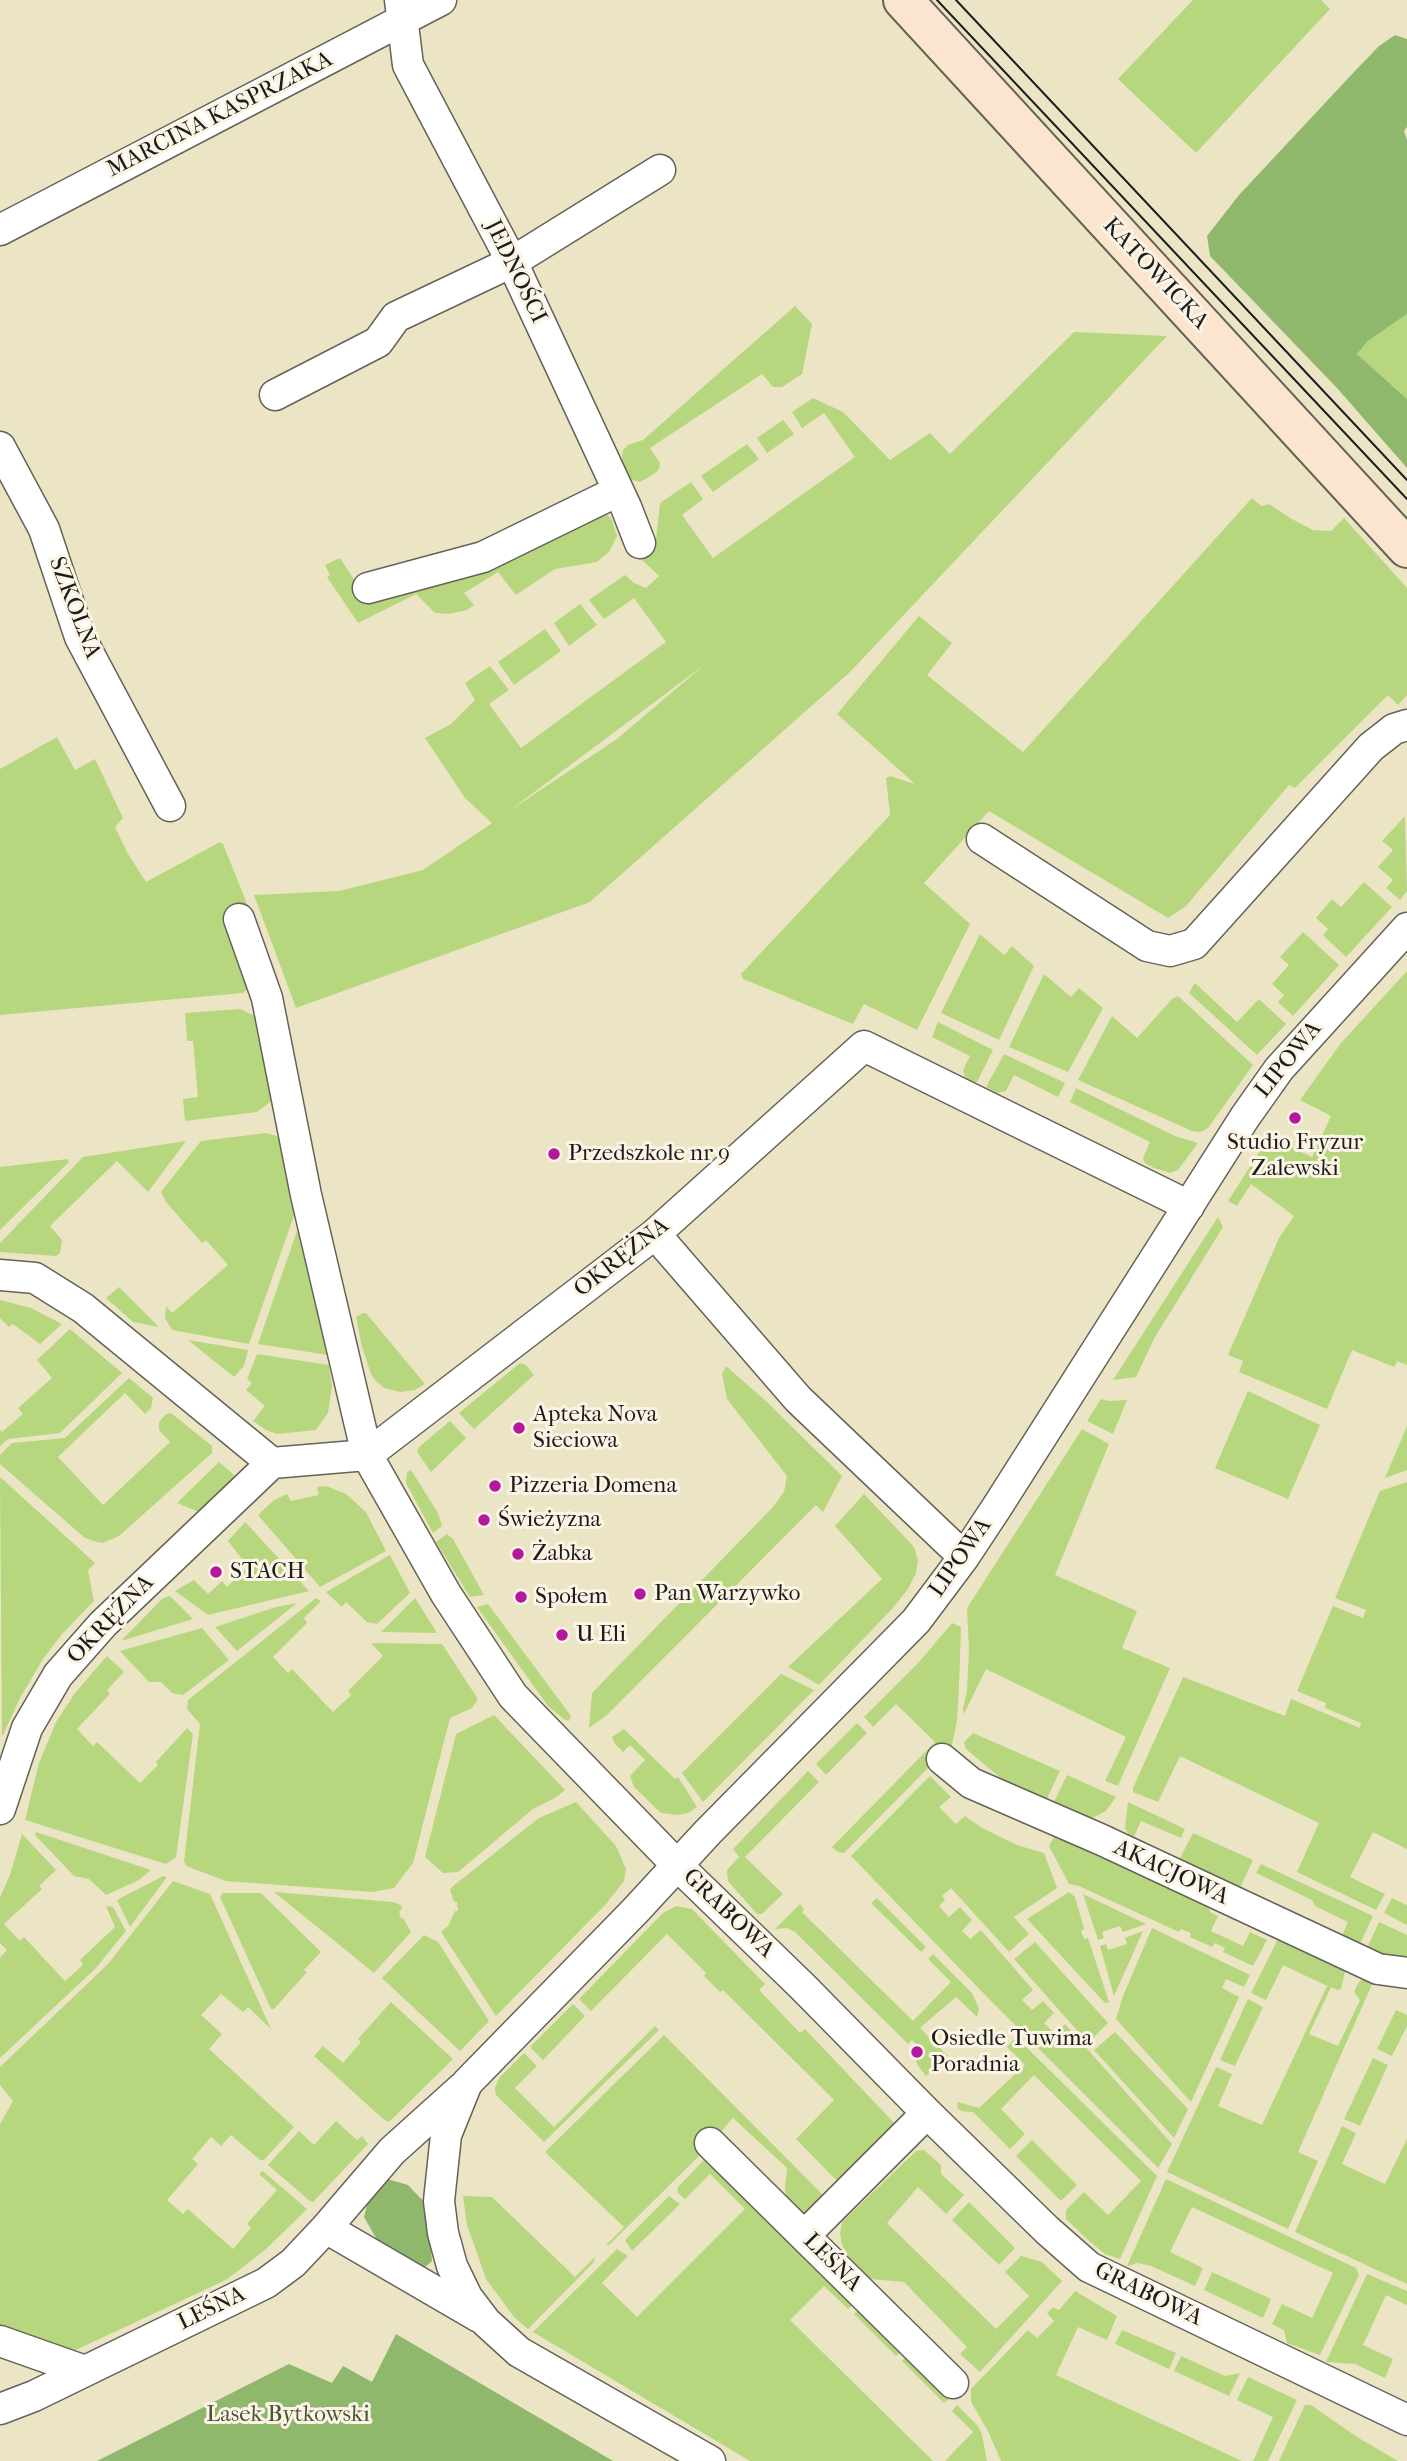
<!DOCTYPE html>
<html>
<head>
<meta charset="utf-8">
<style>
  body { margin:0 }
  canvas { display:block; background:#ece5c5 }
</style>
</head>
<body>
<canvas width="1407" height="2461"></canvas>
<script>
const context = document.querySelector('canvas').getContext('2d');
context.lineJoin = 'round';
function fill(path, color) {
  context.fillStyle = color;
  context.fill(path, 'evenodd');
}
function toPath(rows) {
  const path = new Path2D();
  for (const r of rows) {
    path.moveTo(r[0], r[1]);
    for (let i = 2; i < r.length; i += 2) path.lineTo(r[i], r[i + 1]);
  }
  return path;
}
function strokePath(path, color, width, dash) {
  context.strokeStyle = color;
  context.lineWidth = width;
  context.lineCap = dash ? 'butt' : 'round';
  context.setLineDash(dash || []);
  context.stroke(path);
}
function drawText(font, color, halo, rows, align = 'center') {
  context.font = font + ' "IM FELL French Canon",serif';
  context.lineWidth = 6;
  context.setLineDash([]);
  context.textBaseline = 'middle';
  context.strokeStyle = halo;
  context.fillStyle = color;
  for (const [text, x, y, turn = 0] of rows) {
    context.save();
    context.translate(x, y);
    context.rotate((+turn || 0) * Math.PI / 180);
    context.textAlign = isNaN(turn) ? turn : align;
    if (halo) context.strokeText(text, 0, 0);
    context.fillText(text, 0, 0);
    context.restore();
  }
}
const green = toPath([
  [1193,0,1321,0,1330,9,1196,153,1118,79],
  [795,306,812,324,802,374,782,387,773,387,762,374,650,448,660,463,659,469,654,474,640,482,629,479,621,467,623,450,628,445,643,440],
  [1407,314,1407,399,1357,354,1368,341],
  [1074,332,1167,336,850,672,590,902,296,1008,254,895,339,891,423,870,492,823,465,798,425,738,451,724,475,700,465,683,490,666,509,690,489,704,521,748,666,642,634,598,604,619,589,600,625,575,634,583,646,588,659,576,641,559,655,550,660,503,691,482,703,499,682,515,713,558,855,457,824,413,802,428,792,412,813,398,843,412,890,460,930,433,950,454],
  [704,665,617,739,509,811],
  [783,420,794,434,767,453,757,438],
  [747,444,759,459,713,492,701,476],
  [1252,498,1261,506,1269,504,1290,518,1313,530,1331,531,1344,518,1407,588,1407,695,1398,705,1388,695,1295,788,1289,785,1186,906,1168,918,989,811,924,883,970,924,917,1030,864,1004,853,1024,743,979,741,974,890,815,886,778,890,776,915,784,837,714,919,616,952,643,927,675,1023,752],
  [604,511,612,520,617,536,609,552,597,562,555,569,516,595,498,572,464,593,474,605,467,610,449,614,435,613,416,594,358,623,327,577,330,575,325,565,340,558,367,600],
  [580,604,597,625,569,646,554,623],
  [545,629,561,651,514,685,498,662],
  [57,737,75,770,95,759,123,818,115,827,128,854,146,882,220,842,223,844,248,906,235,910,251,986,243,993,0,1015,0,769],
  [1405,816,1407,891,1400,900,1386,888,1393,880,1378,867,1393,850,1382,841],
  [1364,882,1392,907,1346,957,1323,935,1328,929,1316,918,1332,899,1341,907],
  [1303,932,1339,965,1293,1016,1278,1002,1284,995,1272,984,1289,965,1280,957],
  [980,934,1004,955,1012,946,1034,966,999,1040,941,1013],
  [1407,971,1407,1365,1397,1361,1394,1367,1352,1350,1327,1409,1239,1372,1243,1361,1228,1355,1279,1238,1294,1216,1251,1184,1237,1206,1228,1201,1269,1137,1312,1157,1331,1116,1300,1100,1341,1043],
  [1044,974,1071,997,1079,988,1103,1008,1068,1072,1009,1047],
  [1195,983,1237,1022,1259,999,1286,1024,1257,1055,1189,993],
  [1178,996,1253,1065,1208,1128,1201,1132,1192,1131,1078,1080,1112,1016,1137,1038,1172,999],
  [240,1009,253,1015,263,1023,276,1089,270,1102,257,1112,185,1121,183,1099,198,1097,193,1041,187,1041,185,1013],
  [938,1022,993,1050,977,1082,971,1082,965,1077,963,1070,970,1056,932,1037],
  [1004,1054,1065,1083,1058,1097,1014,1075,1006,1091,997,1093,986,1087],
  [1076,1088,1175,1136,1198,1143,1178,1170,1170,1173,1154,1168,1145,1163,1143,1158,1150,1142,1070,1102],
  [266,1133,277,1136,282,1142,297,1207,249,1344,172,1330,165,1318,166,1306,172,1313,228,1265,206,1240,202,1243,166,1202,161,1192,201,1141],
  [186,1141,148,1192,117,1161,50,1226,62,1240,60,1253,56,1256,0,1252,0,1243,83,1157],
  [68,1159,69,1162,0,1230,0,1167],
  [1218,1217,1223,1227,1155,1337,1136,1377,1113,1380],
  [300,1222,328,1355,258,1344],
  [119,1287,159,1327,133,1322,106,1298],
  [0,1300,31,1308,62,1324,40,1344,13,1324,9,1327,0,1318],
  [363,1313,366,1313,425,1384,415,1390,400,1392,384,1388,375,1380,371,1374,362,1347,356,1317],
  [70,1329,122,1373,60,1433,8,1439,0,1446,0,1430,2,1432,23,1414,18,1408,52,1378,37,1360],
  [188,1340,248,1350,244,1366,234,1377],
  [257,1354,329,1365,332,1386,328,1413,316,1430,277,1434,266,1430,253,1421,265,1406,246,1390,252,1383,247,1379],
  [520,1363,526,1365,534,1375,474,1429,459,1413],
  [726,1366,766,1401,842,1476,823,1512,816,1505,608,1714,589,1728,592,1693,772,1508,784,1492,787,1476,727,1399,722,1374],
  [129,1378,153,1398,151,1408,145,1414,125,1393,58,1457,103,1505,170,1442,159,1430,159,1422,166,1414,171,1413,212,1446,212,1453,119,1536,103,1543,97,1542,85,1538,0,1464,0,1455,12,1443,65,1438],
  [1248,1391,1320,1425,1288,1499,1215,1468],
  [1101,1399,1109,1401,1127,1400,1113,1434,1087,1421],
  [450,1421,466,1438,431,1472,417,1452,419,1447],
  [1407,1426,1407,1470,1385,1478],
  [1082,1429,1109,1444,1055,1575,1137,1611,1122,1648,1170,1668,1118,1786,1105,1781,1126,1737,986,1669,964,1714,963,1709,967,1691,969,1649,967,1608],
  [219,1462,234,1475,231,1488,201,1513,177,1503],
  [411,1470,438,1513,442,1526,433,1533,406,1483,407,1472],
  [0,1477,95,1563,88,1570,94,1601,63,1633,43,1659,20,1698,2,1737],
  [1407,1482,1407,1849,1373,1832,1350,1877,1385,1894,1376,1910,1297,1872,1319,1823,1180,1756,1158,1802,1133,1792,1133,1788,1183,1677,1285,1716,1291,1699,1360,1728,1361,1723,1325,1708,1326,1703,1297,1691,1333,1606,1363,1618,1366,1610,1335,1598,1380,1491],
  [326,1486,346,1494,366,1512,386,1551,320,1587,258,1515,274,1500,287,1494,291,1501,319,1495,317,1487],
  [864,1494,914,1547,918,1560,916,1573,908,1589,892,1609,819,1685,788,1667,882,1579,835,1526],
  [245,1522,309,1591,208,1615,175,1591,194,1580,208,1594,222,1581,227,1587,248,1567,228,1541],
  [447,1534,453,1539,484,1595,470,1597,436,1542],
  [390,1555,410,1593,377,1624,367,1622,346,1602,342,1607,326,1592],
  [170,1596,193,1619,121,1641,163,1598],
  [316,1598,321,1601,304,1618,307,1623,273,1657,288,1673,292,1669,333,1712,351,1695,348,1691,383,1656,371,1643,442,1644,478,1699,472,1708,450,1718,413,1863,394,1888,372,1892,226,1881,186,1866,184,1861,200,1724,187,1709,188,1700],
  [415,1598,437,1633,381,1632],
  [297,1603,237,1651,215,1627,276,1607],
  [488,1604,571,1716,569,1721,565,1720,548,1706,477,1607],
  [952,1623,961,1627,959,1686,957,1721,950,1754,942,1754,844,1853,838,1852,832,1847,935,1742,896,1704,873,1727,864,1717,919,1662],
  [202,1628,229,1660,183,1695,172,1693,161,1682,149,1682,120,1651],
  [107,1656,124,1672,107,1690,110,1694,77,1729,93,1746,97,1742,140,1783,158,1765,156,1762,187,1728,193,1734,176,1857,166,1864,25,1820,39,1763,56,1722,75,1693],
  [781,1674,814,1690,703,1802,682,1773],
  [494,1715,565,1790,555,1798,533,1809,458,1872,443,1873,425,1857,456,1734],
  [857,1723,867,1733,826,1775,816,1764],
  [624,1729,675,1779,678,1777,697,1807,688,1813,677,1815,661,1813,634,1787,630,1776,645,1760,630,1745,623,1752,615,1744,612,1737],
  [973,1733,1060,1771,1043,1807,1021,1795,966,1749,964,1742],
  [808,1771,819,1782,745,1857,783,1894,762,1914,757,1914,728,1881,727,1870,739,1857,733,1849],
  [1067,1775,1116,1797,1106,1811,1088,1820,1053,1804],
  [930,1776,951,1797,939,1807,956,1824,965,1816,982,1828,1017,1845,1044,1853,1057,1888,1014,1917,1029,1934,1009,1952,951,1888,942,1896,945,1900,939,1906,949,1917,960,1907,972,1920,962,1931,970,1939,981,1930,1033,1990,1022,2000,1032,2010,1043,2001,1054,2013,1044,2023,1055,2034,1065,2024,1172,2144,1158,2168,991,2001,851,1856],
  [576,1802,616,1846,626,1869,624,1881,606,1904,496,2016,441,1932,448,1926,455,1911,458,1911,457,1902,454,1902,450,1890,453,1886,539,1818],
  [1128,1802,1185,1829,1181,1838,1141,1821,1132,1841,1125,1828],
  [36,1832,151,1870,139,1880,106,1895,89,1879,74,1876,35,1835],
  [1056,1833,1206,1898,1210,1912,1218,1916,1211,1931,1243,1946,1250,1932,1267,1940,1253,1966,1223,1952,1225,1948,1215,1943,1212,1947,1190,1937,1191,1933,1181,1929,1179,1932,1079,1886,1069,1884,1049,1846],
  [1193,1833,1253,1860,1238,1892,1178,1862],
  [22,1834,56,1870,39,1886,42,1889,4,1924,20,1941,24,1937,65,1981,83,1965,80,1960,115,1927,106,1906,113,1907,126,1931,96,1968,0,2058,0,1958,7,1950,0,1943,0,1897,10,1875],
  [1261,1864,1373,1916,1359,1946,1341,1938,1348,1922,1315,1906,1312,1900,1256,1873],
  [163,1876,167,1877,130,1927,117,1900],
  [173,1881,210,1894,271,2029,248,2007,243,2012,221,1994,201,2015,222,2034,209,2049,294,2127,264,2160,260,2160,231,2135,221,2146,211,2137,192,2159,198,2164,167,2200,183,2214,188,2209,233,2249,251,2228,247,2224,277,2190,259,2174,263,2171,307,2209,265,2250,226,2280,67,2354,0,2331,0,2124,13,2101,0,2085,0,2067,108,1964],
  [274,1892,393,1902,401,1905,402,1909,399,1911,401,1919,403,1918,411,1932,374,1973],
  [1069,1892,1075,1897,1084,1929,1081,1931,1084,1939,1088,1938,1109,2002,1105,2003,1027,1919],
  [223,1893,261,1893,321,1952,304,1970,307,1972,274,2009,271,2009,220,1897],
  [1083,1894,1146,1924,1123,1932,1120,1926,1102,1932,1104,1938,1098,1940],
  [877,1898,926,1947,921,1952,871,1903],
  [1392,1898,1407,1905,1407,1925,1384,1913],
  [800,1904,804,1909,802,1912,913,2021,951,1982,928,1959,933,1954,972,1993,979,2009,977,2017,956,1997,920,2028,948,2056,926,2076,918,2066,916,2060,916,2055,921,2049,912,2040,908,2044,795,1932,787,1928,775,1929],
  [676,1906,692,1909,765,1984,759,1990,800,2033,805,2029,898,2127,839,2183,796,2139,834,2100,723,1990,720,1992,704,1976,706,1973,667,1934,591,2011,579,1999,663,1913],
  [1379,1922,1407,1935,1407,1965,1366,1950],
  [1152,1928,1250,1975,1244,1987,1226,1979,1222,1988,1239,1997,1191,2102,1116,2019,1123,1996],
  [1143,1931,1114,1996,1100,1946,1106,1944,1108,1950,1127,1944,1125,1938],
  [1281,1933,1346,1967,1341,1989,1337,1990,1331,1987,1309,2034,1338,2046,1360,2000,1354,1992,1358,1983,1365,1977,1374,1980,1298,2152,1318,2161,1288,2229,1167,2172,1216,2067,1232,2074,1218,2106,1262,2125,1327,1986,1283,1965,1266,2000,1251,1993],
  [424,1935,438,1942,489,2021,460,2051,382,1978],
  [1035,1942,1108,2023,1088,2043,1014,1959],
  [1248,1999,1263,2007,1235,2066,1220,2060],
  [391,2002,453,2059,389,2122,383,2119,314,2056,323,2046,343,2063,361,2042,358,2039],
  [573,2004,585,2016,543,2060,530,2047],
  [1396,2010,1407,2015,1407,2026,1392,2056,1377,2049],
  [655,2026,659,2030,544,2142,496,2095,495,2088,499,2078,524,2053,537,2066,515,2088,554,2127],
  [1115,2032,1188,2109,1174,2138,1094,2050],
  [664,2035,832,2204,810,2214,801,2213,787,2200,785,2189,787,2168,733,2118,705,2150,609,2245,606,2245,624,2227,545,2152],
  [1016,2037,1157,2176,1120,2259,1105,2254,1088,2240,1066,2219,1066,2210,1084,2192,1108,2215,1141,2181,1034,2075,1001,2109,1025,2134,1010,2149,973,2112,961,2111,957,2108,958,2102,979,2108,1025,2065,1007,2047],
  [1373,2058,1388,2065,1360,2126,1344,2119],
  [336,2121,357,2140,362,2136,368,2144,313,2202,310,2201,268,2165,299,2131,314,2145],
  [1342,2126,1356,2133,1342,2164,1385,2184,1407,2139,1407,2284,1295,2232],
  [1032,2140,1077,2185,1061,2201,1016,2156],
  [924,2150,941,2165,941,2174,964,2195,946,2214,918,2187,887,2223,996,2329,1029,2296,1005,2272,1021,2256,1042,2262,1062,2281,980,2372,960,2354,967,2347,904,2282,870,2279,849,2257,842,2245,840,2234,842,2222,916,2151],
  [708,2159,855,2302,848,2309,824,2286,790,2320,933,2461,750,2461,533,2332,617,2249,628,2256,602,2283,637,2317,745,2209,710,2174,685,2199,677,2192,678,2187,704,2160],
  [1166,2179,1356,2268,1359,2275,1320,2355,1287,2343,1284,2330,1272,2324,1282,2304,1312,2318,1333,2273,1192,2207,1170,2252,1203,2268,1195,2286,1151,2266,1138,2263,1127,2266],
  [463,2196,492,2197,575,2277,595,2257,594,2262,528,2329,514,2317,486,2279,467,2225],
  [669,2196,680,2204,632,2251,625,2240],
  [969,2202,1015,2248,999,2265,952,2220],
  [1212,2272,1271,2299,1263,2318,1204,2290],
  [1367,2274,1407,2291,1407,2305,1386,2295,1363,2345,1393,2359,1385,2378,1355,2364,1326,2362],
  [1075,2291,1117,2316,1107,2340,1078,2327,1056,2375,1242,2461,1001,2461,988,2431,971,2402,971,2389,1028,2330,1037,2338,1054,2321,1047,2313,1053,2307,1059,2310],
  [861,2308,902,2351,896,2356,854,2314],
  [1122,2330,1176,2353,1169,2369,1115,2344],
  [908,2356,950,2398,944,2403,902,2361],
  [1181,2356,1225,2376,1240,2373,1229,2396,1174,2371],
  [1248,2377,1297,2400,1268,2461,1253,2461,1273,2417,1237,2400],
  [957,2405,977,2425,982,2434,987,2461,945,2461,973,2432,952,2411],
  [1305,2405,1311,2405,1357,2437,1398,2461,1279,2461]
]);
const forest = toPath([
  [1395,35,1407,39,1407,127,1404,131,1407,140,1407,314,1368,341,1357,354,1407,399,1407,468,1337,388,1210,256,1207,236,1239,195,1354,72,1379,46],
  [384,2178,408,2185,427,2205,432,2261,423,2269,380,2245,364,2217,370,2192],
  [396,2334,613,2461,97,2461,289,2364,332,2383,343,2366,372,2382]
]);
const minor = toPath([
  [400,0,408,65,512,262,626,507,640,543],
  [0,230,441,0],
  [275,395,378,342,396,317,512,262,660,170],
  [0,447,44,529,80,637,170,806],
  [368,588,483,557,618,491],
  [982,839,1147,946,1170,951,1194,944,1371,747,1394,729,1407,725],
  [239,919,267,998,306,1195,367,1455,655,1234,864,1046,1189,1206],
  [655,1234,798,1399,964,1557],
  [0,1275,35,1278,83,1308,272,1463],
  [942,1759,971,1783,1102,1840,1378,1969,1407,1973],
  [0,1809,27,1728,58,1675,103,1624,272,1463,367,1455,446,1594,513,1696,677,1865,803,1987,927,2113,1047,2230,1089,2267,1407,2420],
  [710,2143,953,2383],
  [326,2228,392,2151,462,2088],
  [804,2236,927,2113],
  [0,2341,85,2371],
  [0,2409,34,2396,266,2283,293,2263,326,2228,479,2317],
  [710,2461,519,2352,486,2322,467,2297,452,2266,443,2233,439,2201,446,2135,467,2083,635,1911,708,1832,916,1621,964,1557,997,1507,1245,1117,1279,1069,1407,928]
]);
const secondary = toPath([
  [903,0,1407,548]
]);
const tram = toPath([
  [937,0,1407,499],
  [956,0,1407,480]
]);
const markers = [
  [1295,1118,7,"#b5179e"],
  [554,1154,7,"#b5179e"],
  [519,1428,7,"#b5179e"],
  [495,1486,7,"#b5179e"],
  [484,1520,7,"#b5179e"],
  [518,1554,7,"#b5179e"],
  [216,1572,7,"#b5179e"],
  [640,1594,7,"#b5179e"],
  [521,1597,7,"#b5179e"],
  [562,1635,7,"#b5179e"],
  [917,2052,7,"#b5179e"]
];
const streetNames = [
  ["MARCINA KASPRZAKA",220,115,-27],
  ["JEDNOŚCI",515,272,64],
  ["KATOWICKA",1155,274,47],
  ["SZKOLNA",74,608,69],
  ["LIPOWA",1289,1060,-51],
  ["OKRĘŻNA",622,1258,-38],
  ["LIPOWA",961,1558,-55],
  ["OKRĘŻNA",111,1620,-46],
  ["AKACJOWA",1171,1873,25],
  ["GRABOWA",728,1914,44],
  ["LEŚNA",832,2263,45],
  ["GRABOWA",1148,2295,26],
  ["LEŚNA",212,2309,-26]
];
const poiNames = [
  ["Studio Fryzur",1295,1143,"center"],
  ["Zalewski",1295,1169,"center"],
  ["Przedszkole nr 9",568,1154],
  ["Apteka Nova",533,1415],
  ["Sieciowa",533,1441],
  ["Pizzeria Domena",509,1486],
  ["Świeżyzna",498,1520],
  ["Żabka",532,1554],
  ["STACH",230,1572],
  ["Pan Warzywko",654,1594],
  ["Społem",535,1597],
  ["U Eli",576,1635],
  ["Osiedle Tuwima",931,2039],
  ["Poradnia",931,2065]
];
const parkNames = [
  ["Lasek Bytkowski",288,2415]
];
fill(green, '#b6d77e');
fill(forest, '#90b86d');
strokePath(minor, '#656257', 33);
strokePath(secondary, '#656257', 42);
strokePath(minor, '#fff', 30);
strokePath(secondary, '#fbe5cf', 38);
strokePath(tram, '#1c1c1c', 2);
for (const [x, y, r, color] of markers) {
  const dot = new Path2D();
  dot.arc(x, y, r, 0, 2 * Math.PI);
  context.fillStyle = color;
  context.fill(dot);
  strokePath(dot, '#fcf5e5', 2.5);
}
drawText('23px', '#1c1c1c', '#fcf5e5', streetNames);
drawText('23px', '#1c1c1c', '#fcf5e5', poiNames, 'left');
drawText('23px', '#4a5439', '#fcf5e5', parkNames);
</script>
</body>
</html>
